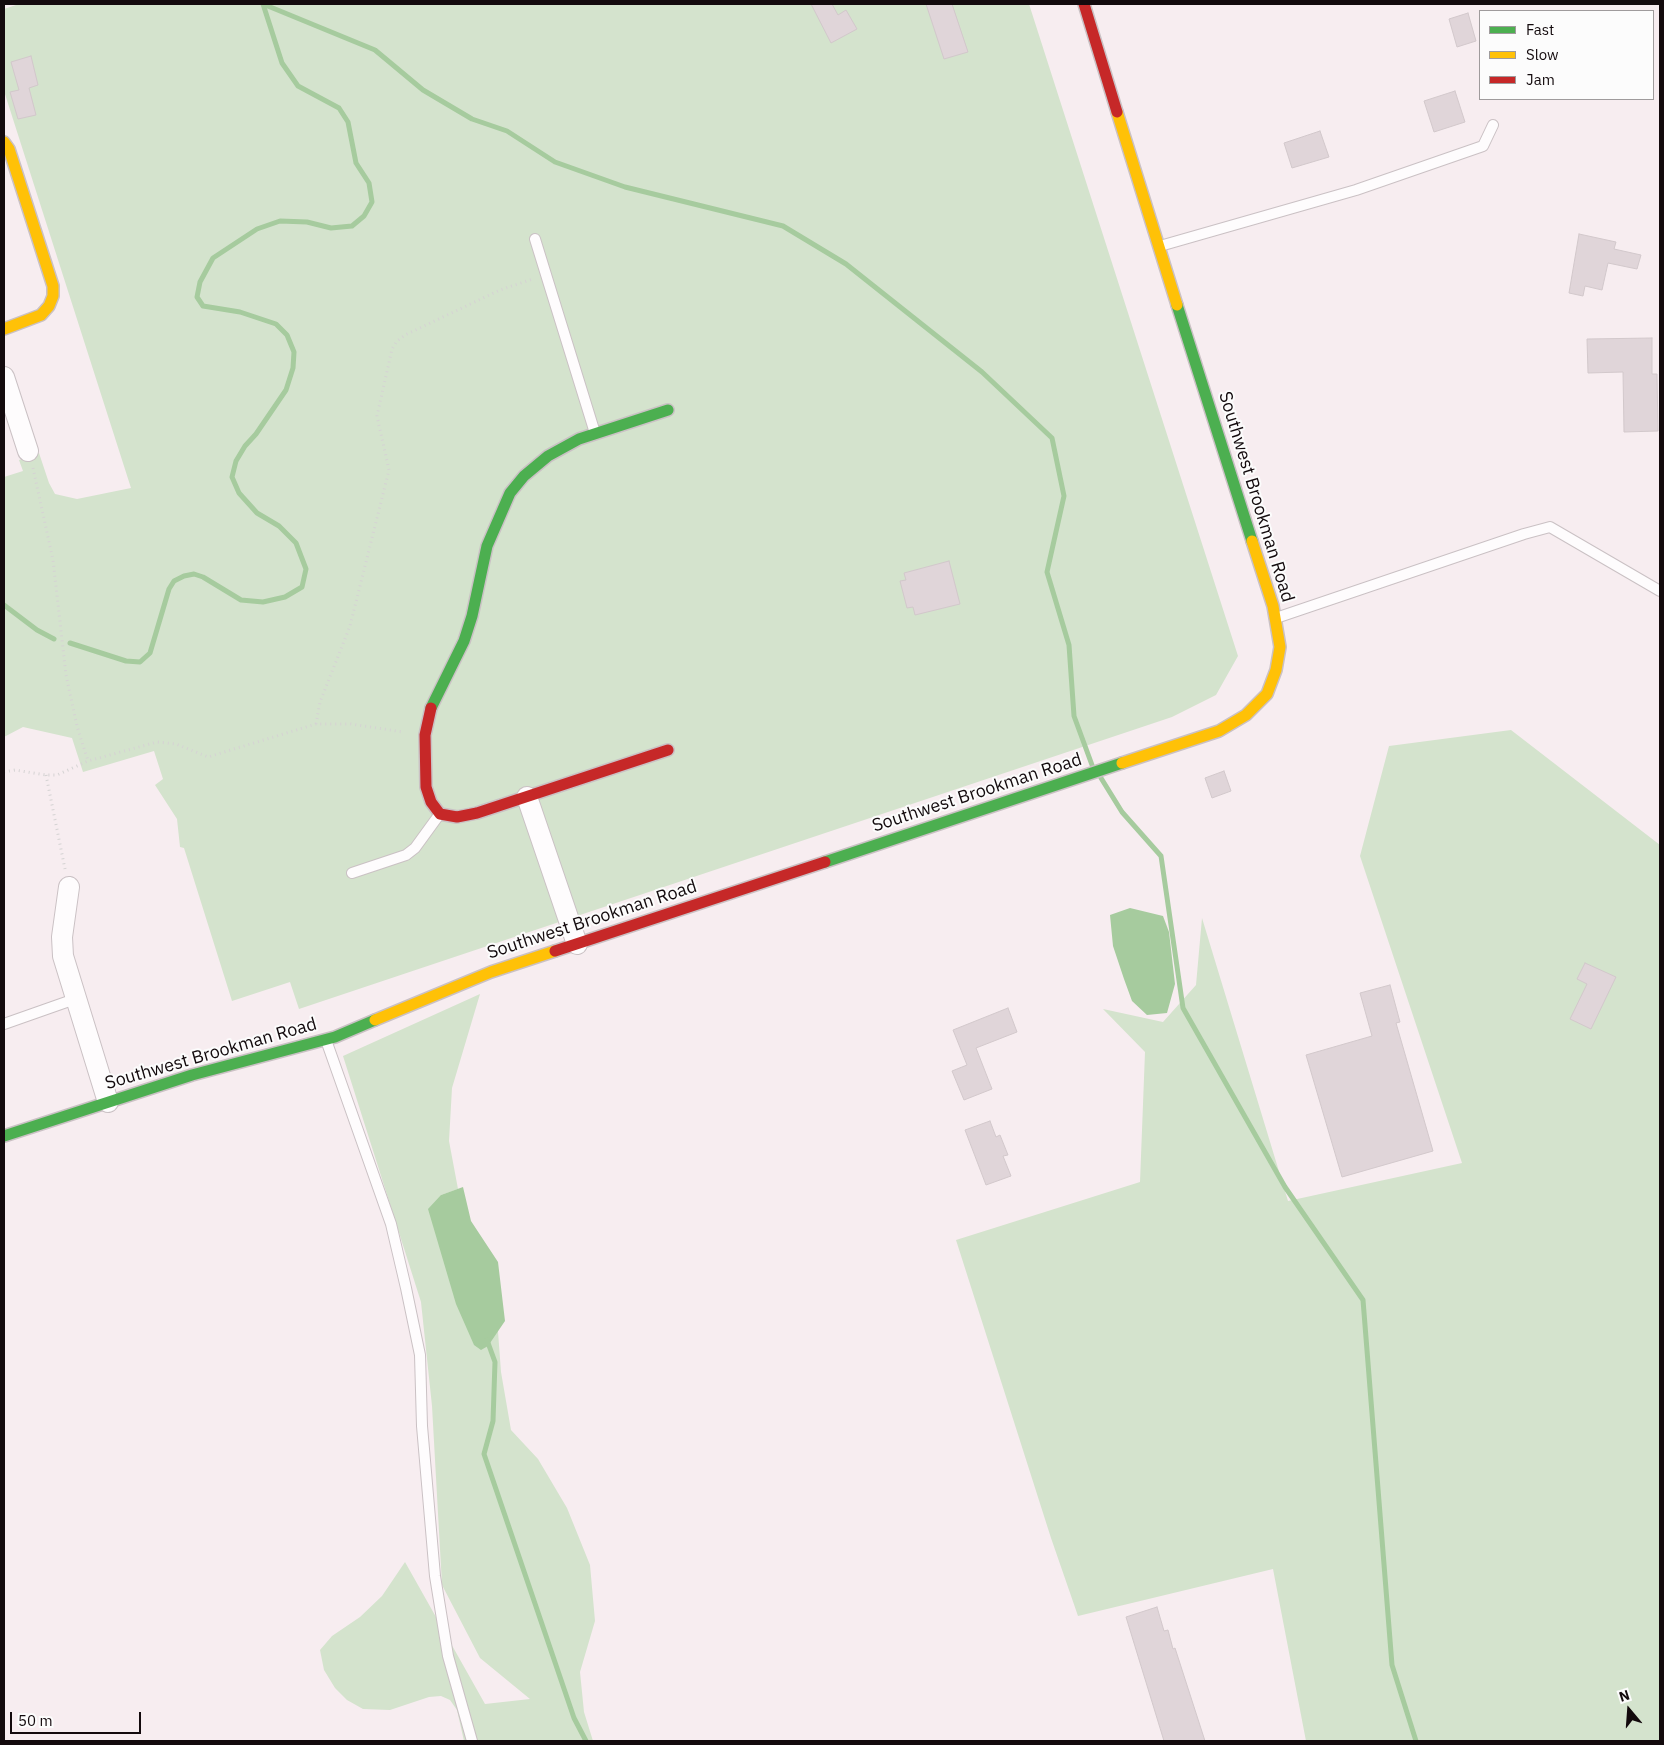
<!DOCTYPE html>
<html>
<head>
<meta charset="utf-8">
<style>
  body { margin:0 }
  #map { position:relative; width:1664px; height:1745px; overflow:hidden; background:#f7edf0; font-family:"IBM Plex Sans",sans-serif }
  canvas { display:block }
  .frame { position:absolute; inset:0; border:5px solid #130a0d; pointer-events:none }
  .legend { position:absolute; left:1479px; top:10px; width:175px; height:90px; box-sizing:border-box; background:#fcfcfc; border:1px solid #9f9b9c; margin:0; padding:6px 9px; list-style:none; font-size:15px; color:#130a0d }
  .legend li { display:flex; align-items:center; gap:10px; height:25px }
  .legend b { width:25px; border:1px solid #9f9b9c }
  .north { position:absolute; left:1604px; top:1685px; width:50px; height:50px; -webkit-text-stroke:4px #fcfcfc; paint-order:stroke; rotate:342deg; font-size:14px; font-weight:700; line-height:20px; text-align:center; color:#130a0d }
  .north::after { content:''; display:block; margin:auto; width:18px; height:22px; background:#130a0d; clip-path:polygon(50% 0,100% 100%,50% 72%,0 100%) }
  .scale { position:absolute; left:10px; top:1712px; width:131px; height:22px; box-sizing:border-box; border:2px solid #130a0d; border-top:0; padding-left:6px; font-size:15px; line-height:18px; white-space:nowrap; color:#130a0d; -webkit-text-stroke:4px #fcfcfc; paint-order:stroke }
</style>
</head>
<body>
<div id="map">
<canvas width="1664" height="1745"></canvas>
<div class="frame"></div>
<ul class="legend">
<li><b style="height:6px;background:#4caf50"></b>Fast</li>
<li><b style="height:6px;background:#ffc107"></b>Slow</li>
<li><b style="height:6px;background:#c62828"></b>Jam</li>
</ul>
<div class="north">N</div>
<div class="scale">50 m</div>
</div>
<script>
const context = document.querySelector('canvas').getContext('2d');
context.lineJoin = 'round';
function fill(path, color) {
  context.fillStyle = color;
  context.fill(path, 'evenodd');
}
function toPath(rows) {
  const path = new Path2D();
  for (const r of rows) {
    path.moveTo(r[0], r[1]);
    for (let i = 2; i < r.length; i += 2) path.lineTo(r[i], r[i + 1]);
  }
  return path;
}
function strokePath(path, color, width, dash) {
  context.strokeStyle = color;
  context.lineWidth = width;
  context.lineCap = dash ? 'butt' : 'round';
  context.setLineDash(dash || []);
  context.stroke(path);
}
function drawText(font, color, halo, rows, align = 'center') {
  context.font = font + ' "IBM Plex Sans",sans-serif';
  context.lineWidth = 4;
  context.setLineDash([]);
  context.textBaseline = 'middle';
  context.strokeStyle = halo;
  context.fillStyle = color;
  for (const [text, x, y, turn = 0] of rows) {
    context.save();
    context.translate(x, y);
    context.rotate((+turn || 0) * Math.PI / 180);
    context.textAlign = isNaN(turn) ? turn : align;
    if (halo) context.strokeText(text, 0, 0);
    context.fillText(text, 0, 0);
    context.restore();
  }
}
const green = toPath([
  [19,4,1029,4,1238,656,1216,695,1172,717,299,1009,290,982,232,1001,184,848,180,847,177,819,155,785,163,779,154,751,83,772,72,738,23,727,4,737,4,477,23,471,19,460,39,453,49,483,55,494,77,499,131,488,4,91,4,9],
  [1511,730,1660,845,1660,1741,1306,1741,1273,1569,1078,1616,1051,1538,956,1240,1140,1182,1145,1052,1103,1009,1163,1022,1196,985,1202,918,1288,1201,1462,1163,1360,856,1389,746],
  [480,994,452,1088,449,1141,458,1189,441,1195,497,1318,501,1372,511,1430,538,1459,567,1508,590,1565,595,1621,580,1672,584,1712,593,1741,464,1741,457,1710,450,1700,441,1696,429,1697,390,1710,363,1709,347,1700,335,1688,324,1670,320,1650,332,1636,360,1617,382,1596,405,1562,485,1704,530,1699,480,1658,442,1585,432,1406,421,1302,343,1056]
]);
const water = toPath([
  [1130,908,1163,916,1169,932,1175,984,1167,1013,1147,1015,1132,1001,1124,979,1113,946,1110,915],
  [463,1187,471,1221,498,1262,505,1321,488,1346,481,1350,474,1345,456,1304,428,1209,441,1195]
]);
const stream = toPath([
  [263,4,375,50,423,90,472,119,507,131,555,162,625,187,783,226,846,264,982,372,1052,438,1064,496,1047,572,1069,645,1074,716,1092,765],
  [4,605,37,630,54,639],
  [70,643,126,661,140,662,150,653,169,589,174,581,184,576,194,574,203,577,241,600,263,602,285,597,302,587,306,569,296,543,279,526,257,513,239,493,232,477,236,461,245,446,256,434,286,390,293,368,294,352,287,335,276,324,240,312,203,306,197,297,200,282,213,258,257,229,280,221,307,222,331,228,352,226,364,216,372,202,369,183,356,163,348,122,339,108,298,86,282,63,263,4],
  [1101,778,1122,812,1161,856,1183,1008,1285,1187,1363,1300,1392,1665,1416,1741],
  [487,1340,495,1362,493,1421,484,1454,574,1718,586,1741]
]);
const building = toPath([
  [811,4,832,4,838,15,846,10,857,29,831,43,811,4],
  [926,4,952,4,968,52,944,59,926,4],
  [1468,13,1476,41,1457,47,1449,19,1468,13],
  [31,56,38,85,29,88,36,115,18,119,10,92,19,90,11,62,31,56],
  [1455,91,1465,122,1434,132,1424,101,1455,91],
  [1320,131,1329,157,1292,168,1284,143,1320,131],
  [1579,234,1616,242,1614,249,1641,255,1637,269,1608,263,1602,290,1585,286,1583,296,1569,293,1579,234],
  [1652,338,1652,374,1657,374,1658,431,1624,432,1623,372,1588,373,1587,339,1652,338],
  [949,561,960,604,915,615,913,607,907,608,900,581,906,580,904,573,949,561],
  [1224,771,1231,791,1212,798,1205,778,1224,771],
  [1585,963,1616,977,1591,1029,1570,1019,1587,984,1577,979,1585,963],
  [1390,985,1400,1022,1396,1023,1433,1151,1342,1177,1306,1055,1372,1036,1360,993,1390,985],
  [1008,1008,1017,1032,976,1048,992,1089,964,1100,952,1071,967,1065,953,1030,1008,1008],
  [990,1121,996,1137,1000,1135,1008,1155,1003,1156,1011,1176,986,1185,965,1130,990,1121],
  [1157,1607,1164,1631,1168,1630,1173,1649,1175,1648,1205,1741,1164,1741,1126,1617,1157,1607]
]);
const path = toPath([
  [33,468,53,560,66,675,77,726,88,761],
  [316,724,320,702,350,626,389,470,377,416,392,349,397,341,405,335,500,290,533,279],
  [4,772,15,770,46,775,57,775,88,761,157,742,176,744,208,757,316,724,351,724,403,732],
  [46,775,65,869]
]);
const lane = toPath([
  [535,239,595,433],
  [1160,246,1356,190,1483,146,1493,125],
  [1276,618,1524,534,1550,527,1660,591],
  [352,873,406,855,415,848,439,815],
  [4,1024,75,999],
  [326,1040,391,1224,406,1288,420,1355,422,1426,435,1576,448,1656,472,1741]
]);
const street = toPath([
  [4,377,28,451],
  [527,797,577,944],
  [69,887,62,937,63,956,108,1102]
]);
const fast = toPath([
  [1177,305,1252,541],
  [431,708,464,641,472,616,487,546,510,493,524,476,548,456,579,439,668,410],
  [825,862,1122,763],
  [4,1136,192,1075,335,1037,375,1020]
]);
const slow = toPath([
  [1117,112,1177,305],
  [4,142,9,149,53,286,53,296,49,306,41,315,4,329],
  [1122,763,1219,731,1246,715,1267,694,1276,670,1280,647,1273,606,1252,541],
  [375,1020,491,972,555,951]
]);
const jam = toPath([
  [1084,4,1117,112],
  [431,708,425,735,426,787,431,802,440,814,457,817,477,813,668,750],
  [555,951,825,862]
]);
const streetNames = [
  ["Southwest Brookman Road",1256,497,73],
  ["Southwest Brookman Road",977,793,-18],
  ["Southwest Brookman Road",592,920,-18],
  ["Southwest Brookman Road",211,1054,-16]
];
fill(green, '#d4e3cd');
fill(water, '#a6cb9e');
strokePath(stream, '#a6cb9e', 5);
fill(building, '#e0d5d9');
strokePath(building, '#d2c8cb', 1);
strokePath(lane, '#cac1c4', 12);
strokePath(street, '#cac1c4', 22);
strokePath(fast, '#cac1c4', 14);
strokePath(slow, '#cac1c4', 14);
strokePath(jam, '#cac1c4', 14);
strokePath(path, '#d5d3d3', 3, [1, 4]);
strokePath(lane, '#fefcfd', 10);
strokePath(street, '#fefcfd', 20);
strokePath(fast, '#4caf50', 11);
strokePath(slow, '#ffc107', 11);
strokePath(jam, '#c62828', 11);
drawText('18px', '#130a0d', '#fcfcfc', streetNames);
</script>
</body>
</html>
